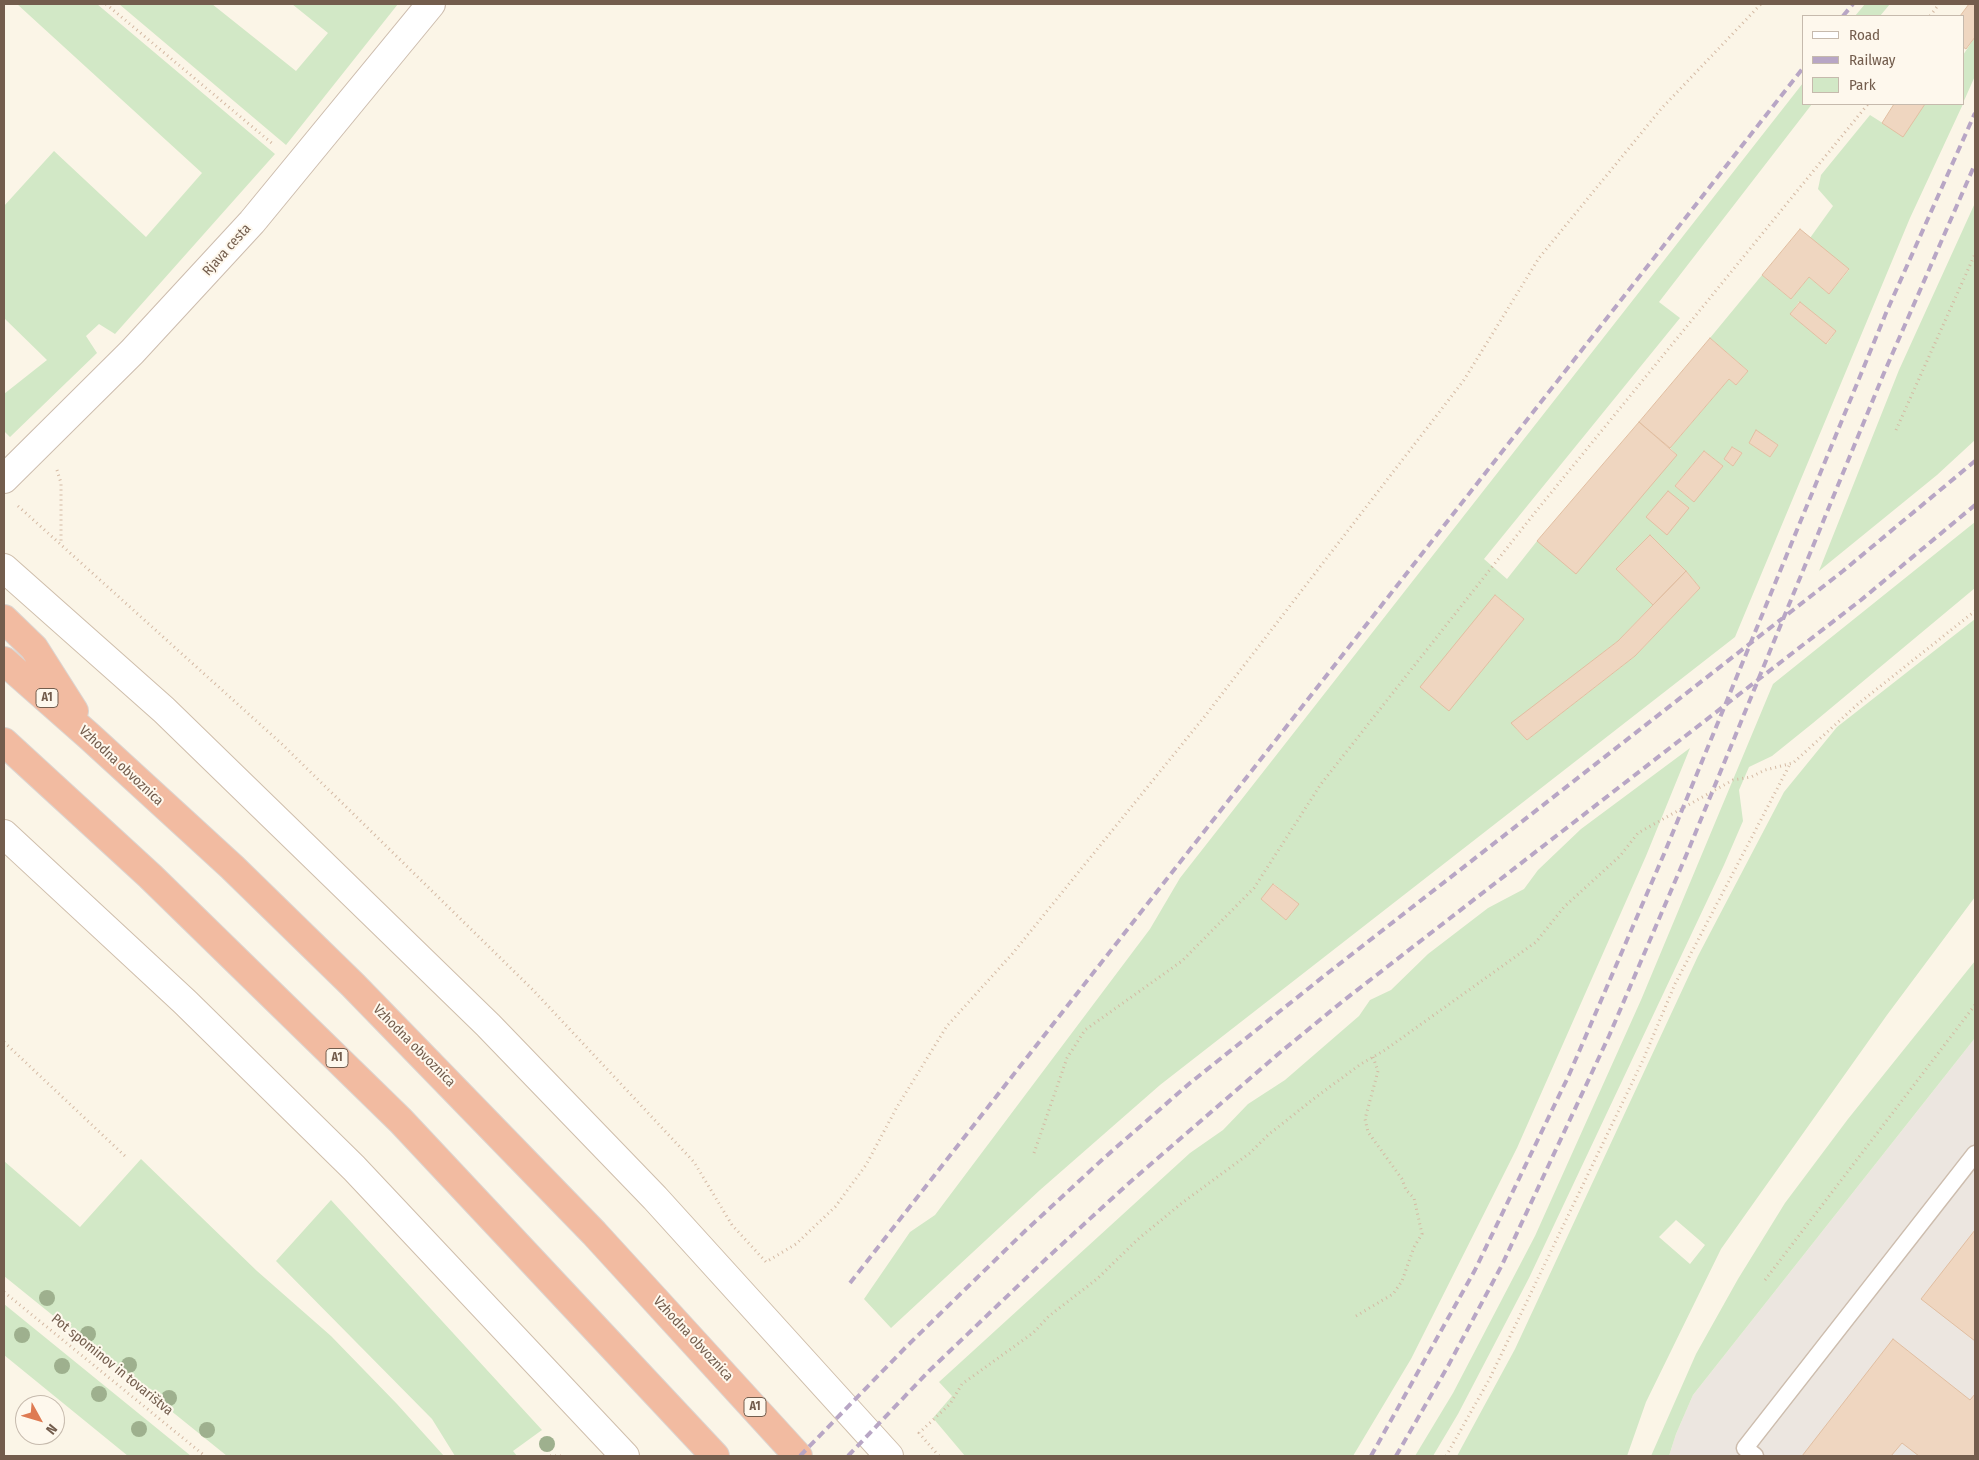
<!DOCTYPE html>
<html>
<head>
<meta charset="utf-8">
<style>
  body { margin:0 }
  #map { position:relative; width:1979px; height:1460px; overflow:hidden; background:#fbf5e7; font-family:"Fira Sans Condensed",sans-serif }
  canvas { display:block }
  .frame { position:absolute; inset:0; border:5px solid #735d4d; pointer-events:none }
  .legend { position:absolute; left:1802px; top:15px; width:162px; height:90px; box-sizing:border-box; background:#fef8ed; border:1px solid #c6baad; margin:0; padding:6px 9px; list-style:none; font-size:15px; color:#735d4d }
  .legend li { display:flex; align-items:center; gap:10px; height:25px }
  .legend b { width:25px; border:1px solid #c6baad }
  .north { position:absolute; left:15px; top:1395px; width:50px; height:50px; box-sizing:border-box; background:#fef8ed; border:1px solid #c6baad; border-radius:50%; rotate:129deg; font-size:14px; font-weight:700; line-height:20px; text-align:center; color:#735d4d }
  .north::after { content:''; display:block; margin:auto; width:18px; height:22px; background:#de7b53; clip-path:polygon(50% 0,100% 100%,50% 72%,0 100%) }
</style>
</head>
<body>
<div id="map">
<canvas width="1979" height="1460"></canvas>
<div class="frame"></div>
<ul class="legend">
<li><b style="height:6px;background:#fff"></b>Road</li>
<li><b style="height:6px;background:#b8a6c5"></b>Railway</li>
<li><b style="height:14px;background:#d2e8c6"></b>Park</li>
</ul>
<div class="north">N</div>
</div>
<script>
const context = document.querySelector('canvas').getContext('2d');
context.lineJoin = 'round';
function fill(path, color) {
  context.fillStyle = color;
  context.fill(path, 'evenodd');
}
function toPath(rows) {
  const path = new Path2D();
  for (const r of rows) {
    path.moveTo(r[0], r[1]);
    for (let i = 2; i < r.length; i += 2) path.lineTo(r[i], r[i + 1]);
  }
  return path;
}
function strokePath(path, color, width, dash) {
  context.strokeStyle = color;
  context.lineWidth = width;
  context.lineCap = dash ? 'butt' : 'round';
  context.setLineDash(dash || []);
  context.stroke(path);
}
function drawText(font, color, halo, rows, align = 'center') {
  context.font = font + ' "Fira Sans Condensed",sans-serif';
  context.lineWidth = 4;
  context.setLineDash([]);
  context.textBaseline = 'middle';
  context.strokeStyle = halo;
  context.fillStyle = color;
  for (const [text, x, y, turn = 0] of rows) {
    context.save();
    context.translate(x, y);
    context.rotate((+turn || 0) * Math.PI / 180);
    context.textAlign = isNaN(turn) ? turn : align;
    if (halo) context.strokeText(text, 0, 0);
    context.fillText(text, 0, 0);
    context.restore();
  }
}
const industrial = toPath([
  [1975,1038,1975,1456,1669,1456,1676,1434,1693,1395]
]);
const green = toPath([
  [17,4,97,4,275,154,115,334,99,324,86,336,97,353,10,437,4,431,4,394,47,360,4,318,4,206,54,151,146,237,202,173],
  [119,4,212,4,296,71,328,33,292,4,398,4,286,145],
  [1865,4,1890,4,1880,16,1855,16],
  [1975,37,1975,76,1963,103,1963,55],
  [1803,83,1803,104,1812,104,1659,302,1680,318,1484,559,1507,579,1537,541,1677,455,1670,448,1729,379,1736,385,1748,371,1710,338,1762,275,1791,299,1809,277,1829,294,1849,270,1810,238,1833,206,1818,189,1821,175,1870,115,1903,136,1925,104,1963,104,1910,218,1735,637,1160,1085,1040,1190,891,1328,864,1299,910,1232,935,1215,1150,929,1180,878],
  [1799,302,1836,331,1827,344,1790,314],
  [1756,431,1778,445,1770,457,1749,443],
  [1732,447,1742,453,1733,466,1724,459],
  [1704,451,1723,466,1693,501,1675,486],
  [1650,535,1686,571,1700,588,1635,656,1527,740,1512,724,1618,641,1653,605,1616,569],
  [1495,595,1524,619,1449,710],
  [1274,884,1298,904,1286,920,1261,899],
  [1975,203,1975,440,1937,475,1819,571,1899,370],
  [1975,522,1975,588,1813,723,1772,756,1749,767,1739,790,1743,821,1724,865,1529,1278,1458,1414,1433,1456,1415,1456,1453,1393,1535,1236,1641,1000,1773,684],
  [1975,619,1975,897,1887,1015,1721,1249,1646,1402,1627,1456,1457,1456,1515,1349,1698,956,1784,792,1837,727],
  [1676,1220,1705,1245,1690,1264,1659,1237],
  [1690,748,1646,856,1517,1148,1411,1359,1353,1456,965,1456,933,1418,952,1396,939,1382,1190,1153,1223,1130,1248,1104,1285,1080,1359,1016,1370,1000,1391,990,1428,954,1488,908,1524,889,1538,870,1581,829],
  [1975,961,1975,1038,1693,1395,1676,1434,1669,1456,1651,1456,1696,1354,1738,1279,1785,1203,1848,1119],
  [141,1159,257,1271,331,1336,397,1404,444,1456,227,1456,4,1276,4,1161,80,1227],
  [331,1200,542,1430,513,1451,517,1456,455,1456,432,1419,276,1261],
  [4,1304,191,1456,128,1456,4,1355]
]);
const building = toPath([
  [1969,4,1975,4,1975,37,1966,49,1963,47,1963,16,1960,16,1969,4],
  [1894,104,1925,104,1903,137,1882,123,1894,104],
  [1800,229,1849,269,1829,294,1809,277,1791,299,1762,275,1800,229],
  [1800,302,1836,331,1826,344,1790,314,1800,302],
  [1710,338,1748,371,1736,385,1729,379,1670,448,1639,422,1710,338],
  [1639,422,1677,455,1576,574,1537,541,1639,422],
  [1756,430,1778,445,1770,457,1749,443,1756,430],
  [1732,447,1742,453,1733,466,1724,459,1732,447],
  [1704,451,1723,466,1694,502,1675,486,1704,451],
  [1668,491,1689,508,1667,535,1646,517,1668,491],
  [1650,535,1686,571,1653,605,1616,569,1650,535],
  [1686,571,1700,588,1635,656,1527,740,1511,723,1618,641,1686,571],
  [1495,595,1524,619,1449,711,1420,687,1495,595],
  [1273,884,1299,904,1286,920,1261,899,1273,884],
  [1975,1230,1975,1341,1921,1299,1975,1230],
  [1893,1339,1970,1400,1975,1394,1975,1456,1919,1456,1902,1443,1891,1456,1802,1456,1893,1339]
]);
const path = toPath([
  [106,4,274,145],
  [1930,16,1939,4],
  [1896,430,1975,254],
  [57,470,61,483,61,543],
  [18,506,283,745,533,990,694,1162,732,1225,766,1262,796,1244,835,1207,866,1165,897,1107,947,1026,1013,953,1205,716,1464,380,1539,258,1661,109,1761,4],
  [4,1042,126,1157],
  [1034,1153,1067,1058,1085,1030,1182,961,1254,888,1321,784,1533,515,1868,104],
  [1765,1280,1975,1005],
  [4,1292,205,1456],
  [1356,1316,1393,1294,1402,1281,1414,1247,1422,1234,1414,1198,1406,1190,1402,1179,1368,1132,1365,1119,1378,1071,1373,1057],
  [550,1456,565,1456],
  [939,1456,919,1433,950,1404,962,1384,1033,1333,1049,1316,1097,1279,1137,1240,1182,1203,1250,1153,1268,1135,1316,1097,1361,1064,1385,1050,1536,942,1564,907,1620,856,1638,833,1733,780,1751,777,1765,770,1793,763,1858,704,1975,611],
  [1446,1456,1489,1380,1643,1060,1675,984,1789,766]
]);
const service = toPath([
  [1755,1456,1745,1448,1975,1154]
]);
const tertiary = toPath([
  [4,479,132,352,252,222,431,4]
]);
const secondary = toPath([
  [4,568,164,710,488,1025,655,1198,889,1456],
  [4,834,185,1002,354,1168,625,1456]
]);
const motorway = toPath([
  [4,619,34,648,74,711],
  [4,661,89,736,232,867,353,985,594,1233,798,1456],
  [4,742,150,876,401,1121,715,1456]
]);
const rail = toPath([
  [1843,16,1853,4],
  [850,1283,1803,68],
  [800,1456,907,1346,1024,1232,1104,1158,1190,1083,1324,976,1843,571,1975,461],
  [848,1456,929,1371,1047,1258,1129,1183,1277,1055,1343,1001,1861,600,1975,505],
  [1371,1456,1475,1270,1569,1075,1664,854,1886,313,1975,113],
  [1396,1456,1448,1366,1502,1265,1609,1036,1688,851,1884,373,1975,164]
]);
const trees = [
  [47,1298],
  [88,1334],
  [22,1335],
  [129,1365],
  [62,1366],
  [99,1394],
  [169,1398],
  [139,1429],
  [207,1430],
  [547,1444]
];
const shields = [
  [47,698,22],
  [337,1058,22],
  [755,1407,22]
];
const shieldNames = [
  ["A1",47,698],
  ["A1",337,1058],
  ["A1",755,1407]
];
const streetNames = [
  ["Rjava cesta",227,250,-48],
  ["Vzhodna obvoznica",121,766,43],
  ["Vzhodna obvoznica",414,1046,45],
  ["Vzhodna obvoznica",693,1339,47],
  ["Pot spominov in tovarištva",112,1365,39]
];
fill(industrial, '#ece6e0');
fill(green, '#d2e8c6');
fill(building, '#efd6c0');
strokePath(building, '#e1bea1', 1);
strokePath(service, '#cdbdae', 19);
strokePath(tertiary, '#cdbdae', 30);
strokePath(secondary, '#cfbeab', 30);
strokePath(motorway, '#dbd5d1', 30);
strokePath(path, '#d4b9a3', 3, [1, 4]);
strokePath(service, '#fff', 16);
strokePath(tertiary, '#fff', 28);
strokePath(secondary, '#fff', 28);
strokePath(motorway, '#f2bba1', 28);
strokePath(rail, '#b8a6c5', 4, [8, 5]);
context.fillStyle = '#9eb08e';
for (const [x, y] of trees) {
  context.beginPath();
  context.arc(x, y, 8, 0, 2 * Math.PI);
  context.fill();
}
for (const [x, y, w] of shields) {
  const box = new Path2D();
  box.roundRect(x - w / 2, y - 9.5, w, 19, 4);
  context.fillStyle = '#fef8ed';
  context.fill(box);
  strokePath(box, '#735d4d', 1);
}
drawText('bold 12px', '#735d4d', null, shieldNames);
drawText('14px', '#735d4d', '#fef8ed', streetNames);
</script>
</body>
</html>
